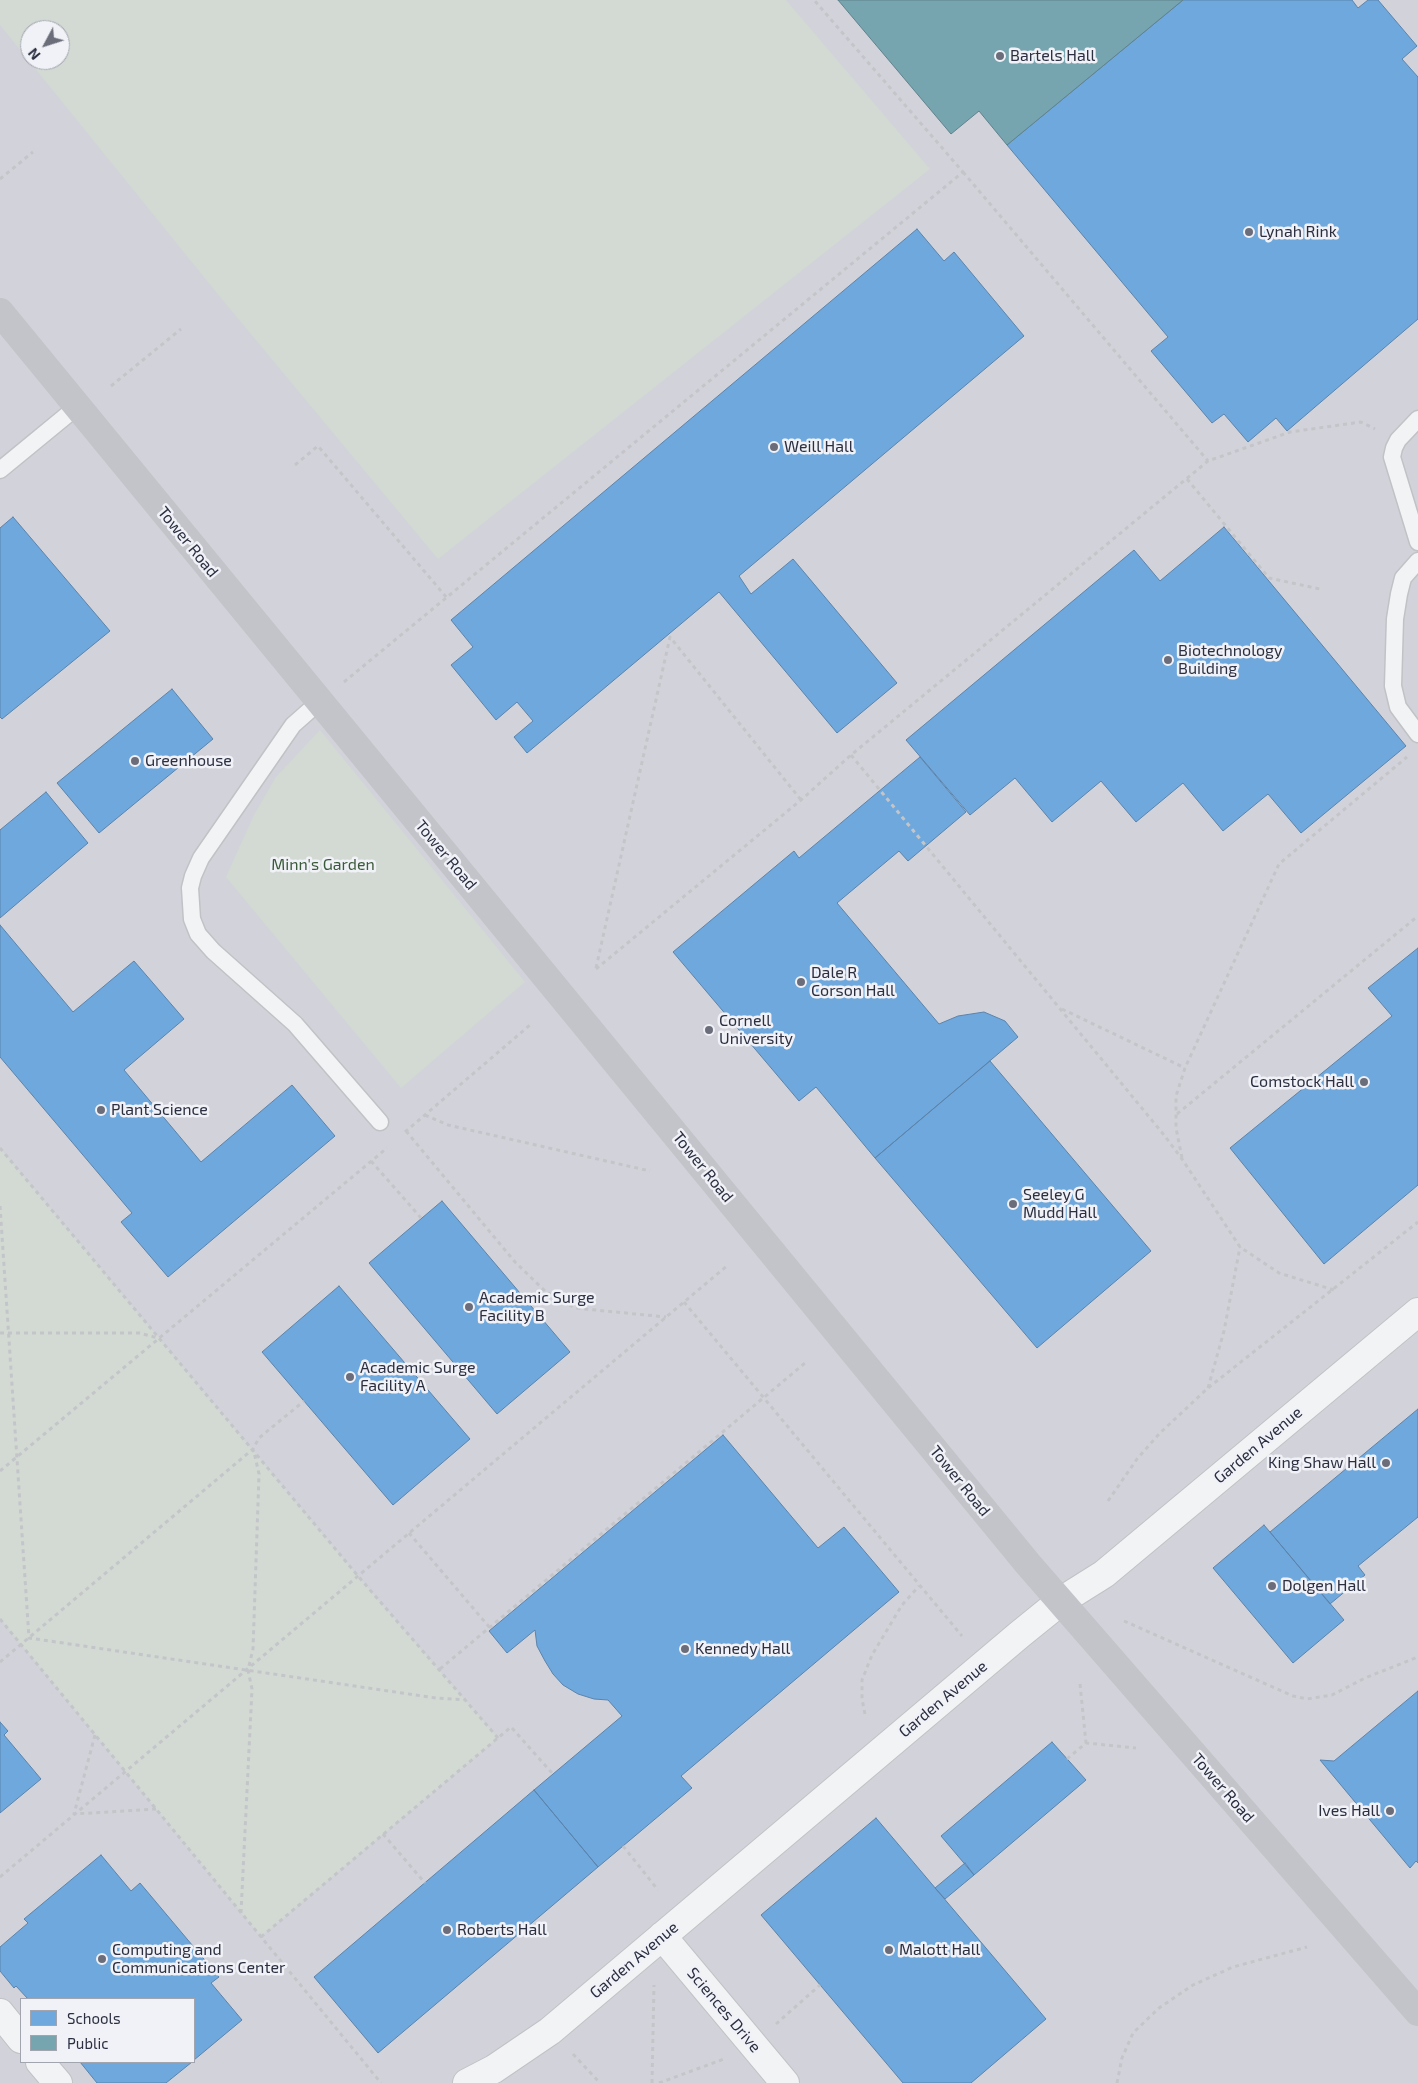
<!DOCTYPE html>
<html>
<head>
<meta charset="utf-8">
<style>
  body { margin:0 }
  #map { position:relative; width:1418px; height:2083px; overflow:hidden; background:#e3e4e7; font-family:"Exo 2",sans-serif }
  canvas { display:block }
  .legend { position:absolute; left:20px; top:1998px; width:175px; height:65px; box-sizing:border-box; background:#f1f2f7; border:1px solid #a2a4ae; margin:0; padding:6px 9px; list-style:none; font-size:15px; color:#2b2f40 }
  .legend li { display:flex; align-items:center; gap:10px; height:25px }
  .legend b { width:25px; border:1px solid #a2a4ae }
  .north { position:absolute; left:20px; top:20px; width:50px; height:50px; box-sizing:border-box; background:#f1f2f7; border:1px solid #a2a4ae; border-radius:50%; rotate:230deg; font-size:14px; font-weight:700; line-height:20px; text-align:center; color:#2b2f40 }
  .north::after { content:''; display:block; margin:auto; width:18px; height:22px; background:#6b6e7a; clip-path:polygon(50% 0,100% 100%,50% 72%,0 100%) }
</style>
</head>
<body>
<div id="map">
<canvas width="1418" height="2083"></canvas>
<ul class="legend">
<li><b style="height:14px;background:#6fa8dc"></b>Schools</li>
<li><b style="height:14px;background:#76a5af"></b>Public</li>
</ul>
<div class="north">N</div>
</div>
<script>
const context = document.querySelector('canvas').getContext('2d');
context.lineJoin = 'round';
function fill(path, color) {
  context.fillStyle = color;
  context.fill(path, 'evenodd');
}
function toPath(rows) {
  const path = new Path2D();
  for (const r of rows) {
    path.moveTo(r[0], r[1]);
    for (let i = 2; i < r.length; i += 2) path.lineTo(r[i], r[i + 1]);
  }
  return path;
}
function strokePath(path, color, width, dash) {
  context.strokeStyle = color;
  context.lineWidth = width;
  context.lineCap = dash ? 'butt' : 'round';
  context.setLineDash(dash || []);
  context.stroke(path);
}
function drawText(font, color, halo, rows, align = 'center') {
  context.font = font + ' "Exo 2",sans-serif';
  context.lineWidth = 5;
  context.setLineDash([]);
  context.textBaseline = 'middle';
  context.strokeStyle = halo;
  context.fillStyle = color;
  for (const [text, x, y, turn = 0] of rows) {
    context.save();
    context.translate(x, y);
    context.rotate((+turn || 0) * Math.PI / 180);
    context.textAlign = isNaN(turn) ? turn : align;
    if (halo) context.strokeText(text, 0, 0);
    context.fillText(text, 0, 0);
    context.restore();
  }
}
const built = toPath([
  [0,0,1418,0,1418,2083,0,2083],
  [30,30,60,30,60,60,30,60],
  [21,1999,194,1999,194,2062,21,2062]
]);
const green = toPath([
  [0,0,786,0,930,169,438,559,216,292,0,25],
  [30,30,60,30,60,60,30,60],
  [320,730,525,982,401,1088,226,877,254,815,276,777],
  [0,1148,358,1576,498,1738,261,1937,0,1619]
]);
const schools = toPath([
  [1183,0,1352,0,1358,8,1368,0,1378,0,1417,46,1402,59,1418,77,1418,319,1287,431,1276,418,1248,442,1224,414,1212,423,1151,351,1168,337,1007,145,1183,0],
  [917,229,944,261,954,252,1024,336,739,576,751,594,793,559,897,683,837,733,719,592,527,753,514,737,533,721,517,702,496,720,451,665,473,647,451,620,917,229],
  [13,517,110,631,2,719,0,717,0,528,13,517],
  [1224,527,1406,746,1301,833,1268,794,1223,831,1183,783,1136,822,1101,781,1052,822,1015,778,970,815,906,740,1134,550,1160,581,1224,527],
  [172,689,213,739,99,833,57,783,172,689],
  [920,757,966,812,908,861,899,851,837,903,939,1024,958,1016,984,1012,1005,1021,1018,1037,875,1158,816,1087,799,1101,673,952,794,851,799,858,920,757],
  [46,792,88,843,0,918,0,830,46,792],
  [0,925,73,1012,134,961,184,1019,124,1070,201,1162,292,1085,335,1136,168,1277,121,1222,132,1213,0,1057,0,925],
  [1418,948,1418,1185,1324,1264,1230,1148,1392,1016,1368,988,1418,948],
  [990,1061,1151,1251,1037,1348,875,1158,990,1061],
  [442,1201,570,1352,497,1414,369,1263,442,1201],
  [339,1286,470,1439,393,1505,262,1352,339,1286],
  [1418,1409,1418,1517,1358,1566,1365,1575,1330,1604,1270,1532,1418,1409],
  [723,1435,818,1548,844,1527,899,1592,681,1776,692,1788,598,1867,534,1790,622,1716,608,1700,594,1699,578,1694,563,1685,553,1674,545,1661,537,1646,535,1630,507,1653,489,1631,723,1435],
  [1264,1525,1344,1620,1293,1663,1213,1568,1264,1525],
  [1418,1691,1418,1863,1416,1861,1410,1868,1320,1760,1334,1761,1418,1691],
  [0,1722,8,1731,4,1735,41,1779,0,1813,0,1722],
  [1052,1742,1086,1780,974,1875,941,1836,1052,1742],
  [534,1790,598,1867,378,2053,314,1977,534,1790],
  [876,1818,1046,2019,971,2083,903,2083,761,1915,876,1818],
  [101,1855,131,1891,140,1883,219,1977,211,1983,242,2020,194,2060,194,1999,28,1999,16,1986,14,1988,0,1971,0,1947,28,1923,24,1919,101,1855],
  [965,1863,974,1875,945,1899,935,1888,965,1863],
  [80,2062,192,2062,166,2083,97,2083,80,2062]
]);
const public = toPath([
  [838,0,1183,0,1007,145,979,111,951,134,838,0]
]);
const path = toPath([
  [963,172,1208,461],
  [0,179,33,152],
  [111,386,181,329],
  [295,465,318,446,447,598],
  [1187,479,1269,578,1320,589],
  [344,682,963,172,814,0],
  [851,755,1164,1135,1182,1159,1240,1247,1279,1273,1334,1290],
  [596,968,670,637,801,800],
  [596,969,801,800,851,755,1208,461,1290,432,1361,422,1375,429],
  [1062,1009,1185,1068],
  [1177,1114,1418,916],
  [425,1115,448,1125,650,1171],
  [406,1131,515,1262,546,1292,575,1308,666,1317],
  [405,1132,530,1025],
  [0,1148,358,1576,498,1738],
  [1182,1158,1176,1128,1176,1096,1185,1068,1279,864,1407,757],
  [371,1161,421,1218],
  [0,1206,29,1638,436,1698,466,1700],
  [684,1302,962,1636],
  [0,1333,139,1333,158,1338],
  [1208,1388,1224,1331,1240,1247],
  [0,1471,387,1148],
  [1108,1501,1137,1459,1160,1433,1208,1388,1418,1222],
  [409,1533,490,1628],
  [0,1619,381,2083],
  [1124,1621,1293,1696,1307,1699,1332,1695,1365,1678,1418,1657],
  [0,1662,253,1449,259,1438,304,1401],
  [440,1669,805,1363],
  [1080,1684,1086,1743],
  [865,1714,862,1699,862,1680,872,1655,902,1605,919,1586],
  [95,1735,74,1814,156,1809],
  [1067,1759,1086,1743,1136,1748],
  [383,1834,425,1883],
  [623,1846,658,1890],
  [0,1877,728,1265],
  [241,1913,252,1689,248,1670,253,1649,259,1474,254,1452],
  [261,1937,511,1727,553,1774],
  [776,2024,820,1985],
  [573,2054,600,2083],
  [652,2083,654,1985],
  [659,2083,724,2059],
  [1117,2083,1122,2058,1133,2033,1159,2008,1193,1985,1233,1967,1307,1947]
]);
const lane = toPath([
  [1418,419,1398,440,1394,448,1392,457,1418,542],
  [0,470,78,406],
  [1418,561,1403,578,1399,594,1395,619,1393,686,1398,707,1418,734],
  [319,702,293,725,201,858,193,876,190,888,192,919,198,934,213,951,295,1024,380,1122]
]);
const street = toPath([
  [662,1936,785,2083],
  [0,2013,21,2039],
  [40,2062,58,2083],
  [467,2083,494,2069,550,2031,1019,1635,1061,1601,1104,1574,1418,1312]
]);
const secondary = toPath([
  [0,312,1028,1564,1418,2012]
]);
const markers = [
  [1000,56,5,"#6b6e7a"],
  [1249,232,5,"#6b6e7a"],
  [774,447,5,"#6b6e7a"],
  [1168,660,5,"#6b6e7a"],
  [135,761,5,"#6b6e7a"],
  [801,982,5,"#6b6e7a"],
  [709,1030,5,"#6b6e7a"],
  [1364,1082,5,"#6b6e7a"],
  [101,1110,5,"#6b6e7a"],
  [1013,1204,5,"#6b6e7a"],
  [469,1307,5,"#6b6e7a"],
  [350,1377,5,"#6b6e7a"],
  [1386,1463,5,"#6b6e7a"],
  [1272,1586,5,"#6b6e7a"],
  [685,1649,5,"#6b6e7a"],
  [1390,1811,5,"#6b6e7a"],
  [447,1930,5,"#6b6e7a"],
  [889,1950,5,"#6b6e7a"],
  [102,1959,5,"#6b6e7a"]
];
const poiNames = [
  ["Bartels Hall",1010,56],
  ["Lynah Rink",1259,232],
  ["Weill Hall",784,447],
  ["Biotechnology",1178,651],
  ["Building",1178,669],
  ["Greenhouse",145,761],
  ["Dale R",811,973],
  ["Corson Hall",811,991],
  ["Cornell",719,1021],
  ["University",719,1039],
  ["Comstock Hall",1354,1082,"right"],
  ["Plant Science",111,1110],
  ["Seeley G",1023,1195],
  ["Mudd Hall",1023,1213],
  ["Academic Surge",479,1298],
  ["Facility B",479,1316],
  ["Academic Surge",360,1368],
  ["Facility A",360,1386],
  ["King Shaw Hall",1376,1463,"right"],
  ["Dolgen Hall",1282,1586],
  ["Kennedy Hall",695,1649],
  ["Ives Hall",1380,1811,"right"],
  ["Roberts Hall",457,1930],
  ["Computing and",112,1950],
  ["Communications Center",112,1968],
  ["Malott Hall",899,1950]
];
const streetNames = [
  ["Tower Road",188,542,51],
  ["Tower Road",446,855,50],
  ["Tower Road",703,1167,51],
  ["Garden Avenue",1258,1445,-40],
  ["Tower Road",960,1481,51],
  ["Garden Avenue",943,1699,-40],
  ["Tower Road",1223,1788,49],
  ["Garden Avenue",634,1960,-40],
  ["Sciences Drive",724,2010,50]
];
const parkNames = [
  ["Minn's Garden",323,865]
];
fill(built, '#d2d3da');
fill(green, '#d2dad3');
fill(schools, '#6fa8dc');
strokePath(schools, '#5b84ad', 1);
fill(public, '#76a5af');
strokePath(public, '#60828e', 1);
strokePath(lane, '#c1c2c5', 19);
strokePath(street, '#c1c2c5', 30);
strokePath(path, '#c4c5c9', 3, [4, 4]);
strokePath(lane, '#f2f3f5', 16);
strokePath(street, '#f2f3f5', 28);
strokePath(secondary, '#c3c4c9', 28);
for (const [x, y, r, color] of markers) {
  const dot = new Path2D();
  dot.arc(x, y, r, 0, 2 * Math.PI);
  context.fillStyle = color;
  context.fill(dot);
  strokePath(dot, '#f1f2f7', 2);
}
drawText('16px', '#2b2f40', '#f1f2f7', poiNames, 'left');
drawText('16px', '#2b2f40', '#f1f2f7', streetNames);
drawText('16px', '#3a5a39', '#f1f2f7', parkNames);
</script>
</body>
</html>
